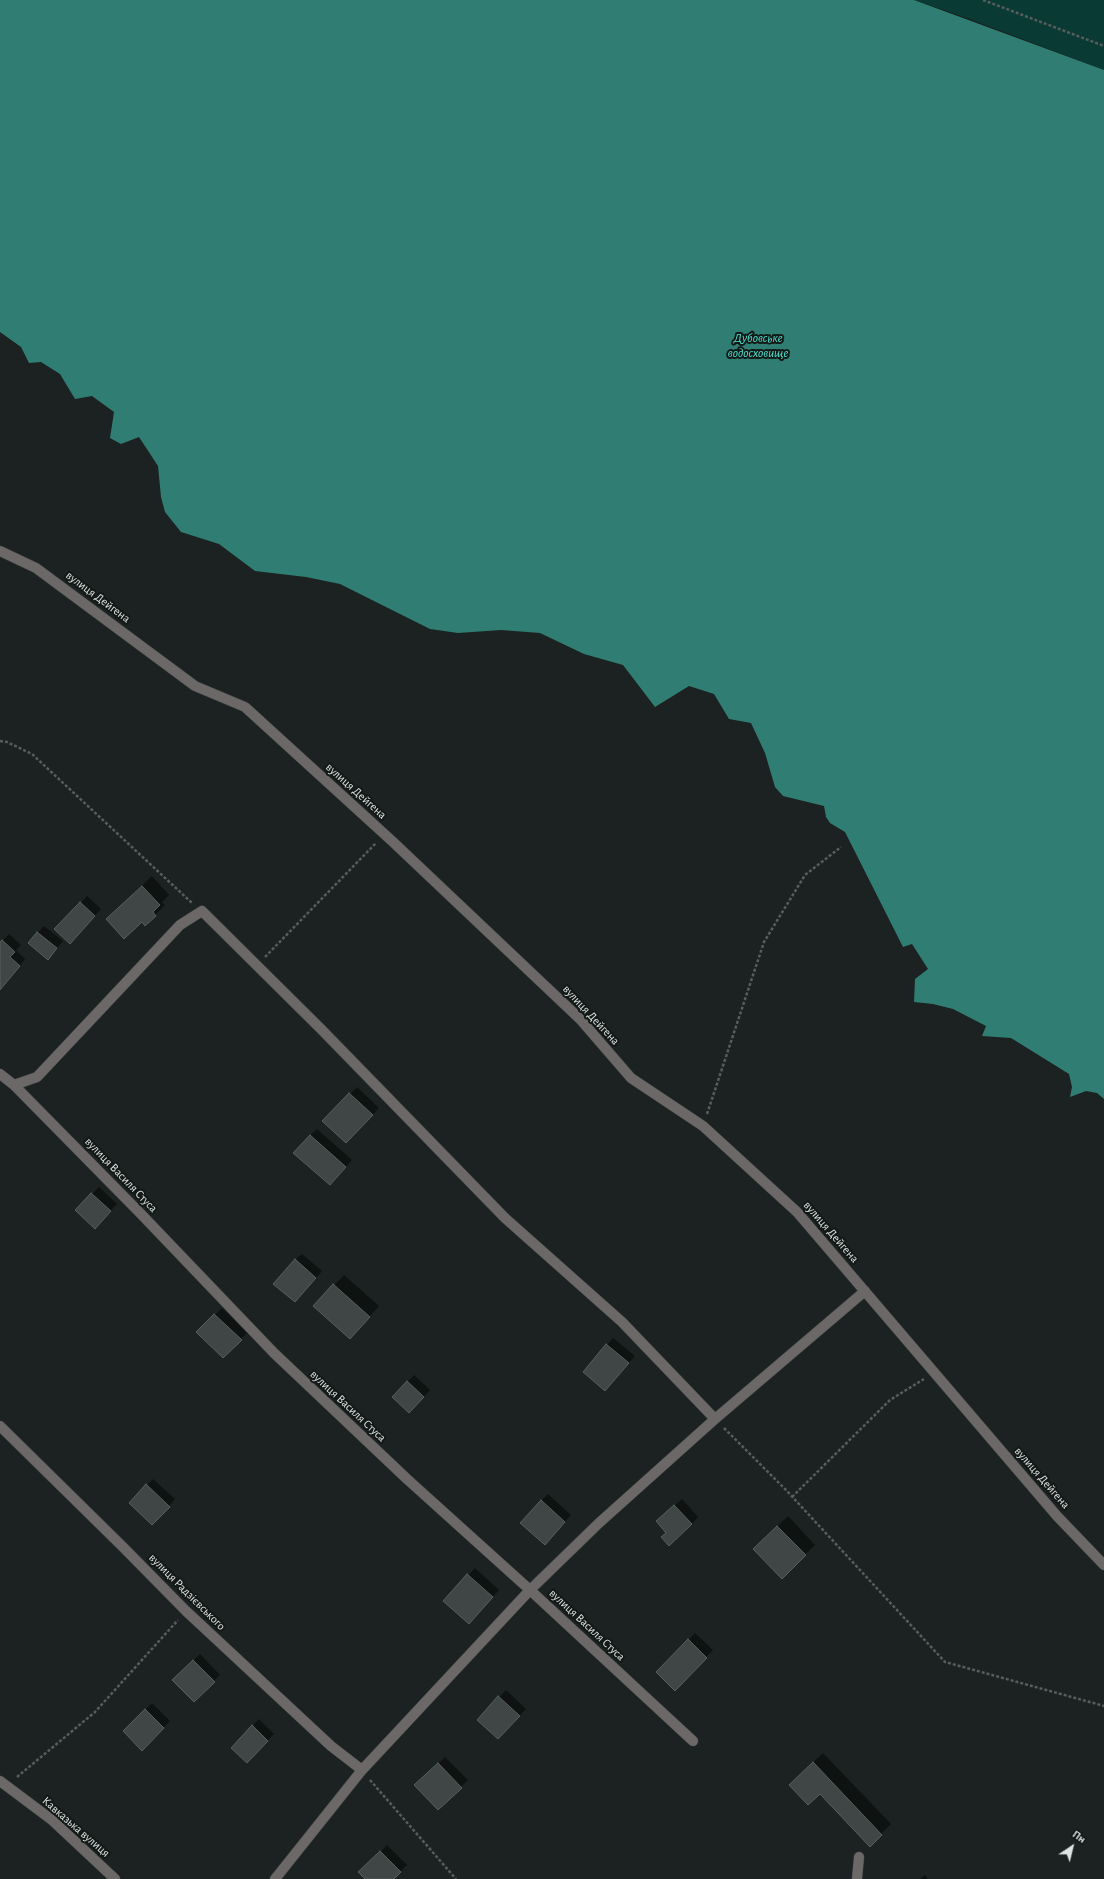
<!DOCTYPE html>
<html>
<head>
<meta charset="utf-8">
<style>
  body { margin:0 }
  #map { position:relative; width:1104px; height:1879px; overflow:hidden; background:#1b2221; font-family:"Alegreya Sans",sans-serif }
  canvas { display:block }
  .north { position:absolute; left:1052px; top:1827px; width:40px; height:40px; -webkit-text-stroke:3px #121917; paint-order:stroke; rotate:35deg; font-size:11px; font-weight:700; line-height:16px; text-align:center; color:#dfe4e3 }
  .north::after { content:''; display:block; margin:auto; width:14px; height:18px; background:#dfe4e3; clip-path:polygon(50% 0,100% 100%,50% 72%,0 100%) }
</style>
</head>
<body>
<div id="map">
<canvas width="1104" height="1879"></canvas>
<div class="north">Пн</div>
</div>
<script>
const context = document.querySelector('canvas').getContext('2d');
context.lineJoin = 'round';
function fill(path, color) {
  context.fillStyle = color;
  context.fill(path, 'evenodd');
}
function toPath(rows) {
  const path = new Path2D();
  for (const r of rows) {
    path.moveTo(r[0], r[1]);
    for (let i = 2; i < r.length; i += 2) path.lineTo(r[i], r[i + 1]);
  }
  return path;
}
function strokePath(path, color, width, dash) {
  context.strokeStyle = color;
  context.lineWidth = width;
  context.lineCap = dash ? 'butt' : 'round';
  context.setLineDash(dash || []);
  context.stroke(path);
}
function drawText(font, color, halo, rows, align = 'center') {
  context.font = font + ' "Alegreya Sans",sans-serif';
  context.lineWidth = 4;
  context.setLineDash([]);
  context.textBaseline = 'middle';
  context.strokeStyle = halo;
  context.fillStyle = color;
  for (const [text, x, y, turn = 0] of rows) {
    context.save();
    context.translate(x, y);
    context.rotate((+turn || 0) * Math.PI / 180);
    context.textAlign = isNaN(turn) ? turn : align;
    if (halo) context.strokeText(text, 0, 0);
    context.fillText(text, 0, 0);
    context.restore();
  }
}
const green = toPath([
  [914,0,1104,0,1104,70,967,18]
]);
const water = toPath([
  [0,0,914,0,1104,70,1104,1099,1097,1093,1086,1091,1070,1097,1072,1087,1069,1074,1011,1038,982,1036,986,1026,953,1009,933,1004,914,1002,915,979,928,969,912,944,903,947,845,832,830,823,826,817,824,806,783,796,775,787,765,753,751,723,729,719,714,694,689,686,655,707,623,665,584,654,540,633,501,630,458,633,430,629,340,584,306,577,255,571,219,544,181,532,165,512,161,497,158,466,139,437,121,444,110,438,114,412,92,396,75,399,60,374,41,362,29,363,21,347,0,332]
]);
const shadow = toPath([
  [152,876,169,895,162,902,165,905,155,915,145,924,142,921,107,919],
  [87,896,101,909,76,936,81,903],
  [44,926,63,941,48,958,29,943],
  [9,934,21,945,16,950,25,959,0,991,0,944],
  [357,1087,379,1108,346,1142,324,1121],
  [317,1129,352,1160,336,1178,310,1135],
  [99,1187,117,1204,101,1221,76,1210],
  [302,1254,322,1271,301,1295,295,1260],
  [344,1275,379,1306,360,1327,315,1306],
  [222,1308,247,1333,223,1357,198,1332],
  [613,1338,635,1356,605,1390,584,1372],
  [414,1375,430,1390,416,1405,407,1382],
  [153,1479,175,1499,159,1517,147,1485],
  [548,1494,571,1515,551,1537,541,1501],
  [682,1499,698,1517,692,1524,668,1532,664,1515],
  [788,1516,815,1545,782,1577,754,1549],
  [475,1568,499,1590,476,1616,445,1601],
  [695,1633,713,1650,675,1689,657,1672],
  [200,1654,220,1675,194,1701,174,1680],
  [506,1690,526,1709,498,1738,479,1720],
  [152,1703,170,1721,142,1749,124,1731],
  [259,1719,274,1734,247,1762,232,1748],
  [823,1753,891,1824,870,1845,820,1793,800,1775],
  [445,1757,468,1780,438,1809,416,1785],
  [387,1845,407,1865,393,1879,367,1879,360,1872],
  [925,1875,928,1879,920,1879]
]);
const building = toPath([
  [142,886,160,905,153,912,156,916,145,926,142,922,124,939,106,919,142,886],
  [80,902,95,916,70,944,54,929,80,902],
  [37,932,57,948,48,960,28,943,37,932],
  [2,940,15,952,10,957,20,966,0,990,0,942,2,940],
  [349,1093,373,1115,346,1143,322,1121,349,1093],
  [310,1135,346,1167,330,1185,293,1153,310,1135],
  [91,1193,111,1211,95,1229,75,1210,91,1193],
  [295,1259,316,1278,295,1302,273,1284,295,1259],
  [333,1284,370,1317,350,1339,313,1306,333,1284],
  [214,1314,242,1340,223,1358,196,1332,214,1314],
  [606,1344,629,1363,605,1391,583,1372,606,1344],
  [407,1381,424,1397,409,1413,392,1397,407,1381],
  [146,1484,170,1507,152,1525,129,1503,146,1484],
  [541,1500,565,1522,545,1545,520,1523,541,1500],
  [674,1505,692,1524,669,1546,661,1537,666,1533,656,1521,674,1505],
  [777,1526,806,1555,782,1579,753,1549,777,1526],
  [467,1574,493,1597,469,1624,443,1601,467,1574],
  [688,1639,707,1658,675,1691,656,1672,688,1639],
  [193,1660,215,1682,194,1702,172,1680,193,1660],
  [498,1696,520,1716,498,1739,477,1720,498,1696],
  [145,1709,164,1728,142,1751,123,1731,145,1709],
  [252,1725,268,1741,247,1763,231,1748,252,1725],
  [813,1762,882,1835,870,1847,820,1794,808,1805,789,1785,813,1762],
  [438,1763,462,1788,438,1810,414,1785,438,1763],
  [380,1851,401,1872,394,1879,365,1879,358,1872,380,1851]
]);
const path = toPath([
  [983,0,1104,46],
  [0,741,7,742,32,754,192,903],
  [265,957,376,843],
  [707,1114,764,942,805,875,841,847],
  [724,1428,786,1490,945,1662,1104,1706],
  [792,1497,890,1400,924,1379],
  [17,1777,95,1712,178,1620],
  [370,1780,456,1879]
]);
const minor = toPath([
  [0,551,36,568,195,686,245,707,392,841,580,1019,631,1078,703,1126,797,1212,1057,1516,1104,1565],
  [0,1074,14,1085,141,1214,274,1353,407,1479,530,1590,693,1741],
  [14,1085,37,1077,180,925,202,911,321,1029,505,1218,622,1322,715,1419],
  [0,1426,123,1547,186,1611,331,1746,362,1770],
  [0,1781,52,1820,115,1879],
  [275,1879,362,1770,530,1590,599,1523,715,1419,865,1291],
  [857,1879,859,1857]
]);
const streetNames = [
  ["вулиця Дейгена",98,597,37],
  ["вулиця Дейгена",356,791,42],
  ["вулиця Дейгена",591,1015,47],
  ["вулиця Василя Стуса",121,1175,46],
  ["вулиця Дейгена",831,1232,49],
  ["вулиця Василя Стуса",348,1406,43],
  ["вулиця Дейгена",1042,1478,49],
  ["вулиця Радзієвського",187,1592,45],
  ["вулиця Василя Стуса",587,1625,43],
  ["Кавказька вулиця",76,1827,41]
];
const waterNames = [
  ["Дубовське",758,338],
  ["водосховище",758,353]
];
fill(green, '#0a3a34');
fill(water, '#307e73');
fill(shadow, '#0007');
fill(building, '#3f4645');
strokePath(building, '#58605e', 1);
strokePath(minor, '#363d3c', 11);
strokePath(path, '#575d5c', 2.5, [3, 2]);
strokePath(minor, '#6b6867', 10);
drawText('12px', '#dfe4e3', '#121917', streetNames);
drawText('italic 13px', '#4ce0cd', '#121917', waterNames);
</script>
</body>
</html>
